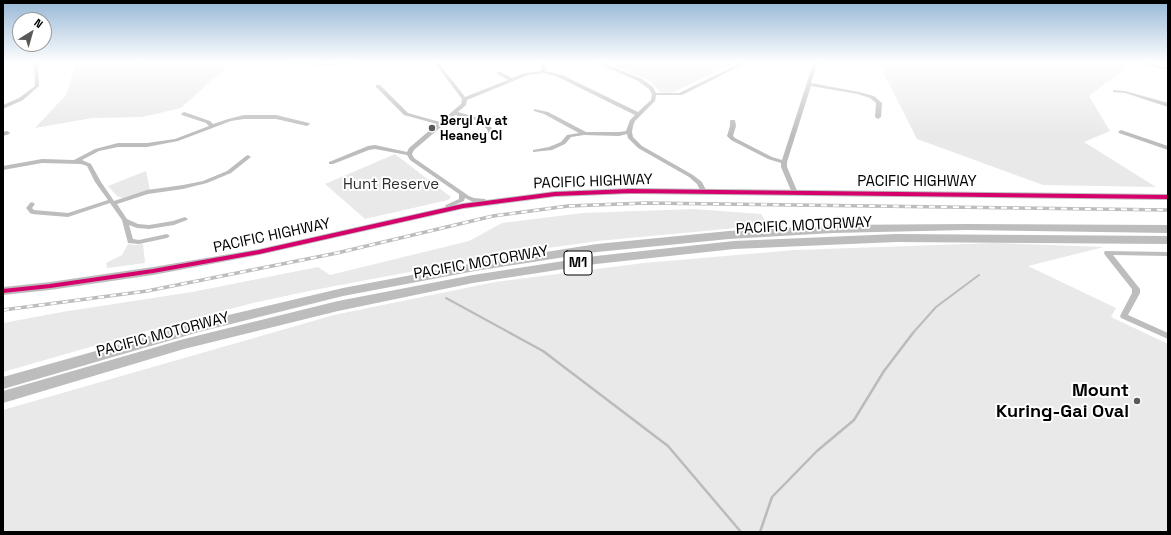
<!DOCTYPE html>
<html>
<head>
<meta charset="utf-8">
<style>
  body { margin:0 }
  #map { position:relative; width:1171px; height:535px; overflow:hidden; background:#fff; font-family:"Space Grotesk",sans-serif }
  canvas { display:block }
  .frame { position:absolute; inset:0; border:4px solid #000; pointer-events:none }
  .north { position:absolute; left:12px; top:12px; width:40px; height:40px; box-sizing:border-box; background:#fff; border:1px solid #999; border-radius:50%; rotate:37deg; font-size:11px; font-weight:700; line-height:16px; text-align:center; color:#000 }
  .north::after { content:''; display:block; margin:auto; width:14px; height:18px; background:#595959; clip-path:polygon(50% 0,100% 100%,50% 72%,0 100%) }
</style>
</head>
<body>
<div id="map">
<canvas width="1171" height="535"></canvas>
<div class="frame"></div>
<div class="north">N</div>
</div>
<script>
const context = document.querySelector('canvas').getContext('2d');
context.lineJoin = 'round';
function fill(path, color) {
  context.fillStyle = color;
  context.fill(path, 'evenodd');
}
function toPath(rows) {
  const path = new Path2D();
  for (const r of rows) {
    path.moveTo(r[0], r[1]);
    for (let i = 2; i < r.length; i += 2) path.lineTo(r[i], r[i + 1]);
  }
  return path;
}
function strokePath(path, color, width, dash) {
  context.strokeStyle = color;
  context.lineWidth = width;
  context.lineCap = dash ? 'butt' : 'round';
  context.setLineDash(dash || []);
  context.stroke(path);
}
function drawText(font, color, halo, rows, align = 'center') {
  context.font = font + ' "Space Grotesk",sans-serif';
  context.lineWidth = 4;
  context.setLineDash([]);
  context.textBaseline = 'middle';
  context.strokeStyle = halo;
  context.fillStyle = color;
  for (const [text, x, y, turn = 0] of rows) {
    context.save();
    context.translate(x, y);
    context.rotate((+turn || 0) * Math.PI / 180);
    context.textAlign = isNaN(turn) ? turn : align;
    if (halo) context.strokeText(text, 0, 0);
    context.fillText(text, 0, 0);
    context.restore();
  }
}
const green = toPath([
  [76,62,232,62,181,108,142,117,92,118,35,128,66,95],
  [607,62,735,62,674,92,667,93,660,92,650,81],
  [878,62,1133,62,1089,96,1110,131,1084,142,1156,187,1043,185,917,139],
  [395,154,451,197,448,200,365,219,325,184],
  [146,171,150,190,122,198,117,196,108,186],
  [694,209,761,214,768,225,598,241,504,254,309,291,253,303,139,333,3,372,3,323,62,312,192,292,318,267,330,275,469,241,502,223,583,213],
  [996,243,1104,247,1028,266,1116,308,1111,317,1168,344,1168,532,3,532,3,410,334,315,495,282,644,263,795,250],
  [128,244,135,245,143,244,145,263,107,268,106,263,122,255]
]);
const streamFar2 = toPath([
  [137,64,143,62]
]);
const streamFar1 = toPath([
  [446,298,512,334],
  [912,334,936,307,979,275]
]);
const stream = toPath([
  [510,333,543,351,668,446,741,532],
  [760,532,772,497,817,451,854,420,884,371,913,333]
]);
const street = toPath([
  [34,62,38,62,39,86,23,100,3,109,3,105,19,98,35,86,34,62],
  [282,62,297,62,328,64,351,62,363,62,361,63,328,66,284,63,282,62],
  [434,62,438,62,465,97,508,80,497,74,497,72,501,72,512,78,525,73,541,71,540,62,544,62,546,71,562,75,638,112,651,100,652,94,649,89,638,81,596,63,596,62,601,62,642,79,653,87,656,93,679,93,743,62,748,62,682,95,656,95,655,101,635,121,633,126,632,132,633,137,642,146,693,175,702,182,707,192,704,194,701,192,697,184,689,177,638,148,628,138,627,134,619,136,584,135,571,137,565,144,552,150,533,152,533,150,549,147,561,142,567,135,579,133,544,114,534,111,534,109,548,112,586,132,619,132,626,131,630,120,635,115,558,77,544,73,528,75,467,100,466,105,458,112,479,118,491,127,494,133,493,134,489,134,487,129,475,120,455,115,414,150,412,154,414,158,469,196,474,198,485,199,486,200,485,201,473,202,465,198,464,201,450,207,446,207,445,206,446,205,459,199,459,194,410,160,407,155,375,149,369,150,333,164,329,164,329,162,368,146,375,145,407,152,409,148,437,124,404,115,376,87,376,85,380,85,408,113,440,122,461,104,462,99,434,62],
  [817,62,821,62,816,67,811,83,859,92,874,96,882,103,881,117,878,119,875,117,876,103,870,98,858,94,811,86,787,162,787,167,798,193,795,195,792,193,781,167,781,163,768,159,731,140,727,136,730,126,730,121,731,120,735,120,736,126,733,136,735,138,772,157,782,160,812,67,817,62],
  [1143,62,1168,68,1168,70,1143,64,1143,62],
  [1113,90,1125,91,1168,103,1168,107,1125,93,1113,92,1113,90],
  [184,112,210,121,213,124,228,119,244,115,276,115,309,123,310,124,307,126,276,119,244,119,231,121,178,141,147,147,118,147,99,151,82,160,91,164,101,182,114,201,147,190,183,185,203,181,227,171,246,156,248,155,251,157,231,173,207,183,183,189,148,194,117,204,127,219,138,224,149,225,173,221,185,217,188,219,187,220,174,225,149,229,137,228,129,225,133,239,139,240,167,234,170,236,167,238,139,244,128,243,122,220,110,203,68,217,32,214,30,213,26,208,30,203,32,202,35,204,32,208,34,210,68,213,108,200,95,182,87,166,81,164,42,163,3,170,3,166,42,159,74,160,95,149,118,143,147,143,175,139,209,126,206,123,182,115,181,114,184,112],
  [1121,130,1168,146,1168,150,1119,133,1118,132,1121,130],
  [7,131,10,133,9,134,3,136,3,132,7,131],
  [1105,251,1168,252,1168,256,1113,255,1140,289,1140,293,1128,315,1168,333,1168,339,1121,318,1120,316,1132,293,1132,289,1105,255,1104,253,1105,251]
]);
const primary = toPath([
  [631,188,1168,194,1168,200,631,194,555,197,463,209,259,255,153,275,50,290,3,295,3,287,50,282,153,267,259,249,463,203,555,191,631,188]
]);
const highway = toPath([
  [966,224,1168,225,1168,233,966,230,833,233,729,239,597,252,475,271,343,296,199,332,3,389,3,377,199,322,343,288,475,263,597,244,729,231,833,225,966,224],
  [896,234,1168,236,1168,244,896,242,734,249,596,264,473,283,338,311,184,349,3,403,3,391,184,339,338,301,473,275,596,256,734,241,896,234]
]);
const rail = toPath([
  [3,310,147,291,337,253,493,216,568,206,647,203,1168,210]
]);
const cycleway = toPath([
  [3,291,50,286,153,271,259,252,463,206,555,194,631,191,1168,197]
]);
const markers = [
  [432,128,4,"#595959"],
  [1137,401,4,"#595959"]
];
const farPoinames = [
  ["Beryl Av at",440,121],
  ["Heaney Cl",440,136]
];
const shields = [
  [578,263,28]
];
const shieldNames = [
  ["M1",578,263]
];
const streetNames = [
  ["PACIFIC HIGHWAY",593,182,-2],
  ["PACIFIC HIGHWAY",917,182],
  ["PACIFIC MOTORWAY",804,226,-3],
  ["PACIFIC HIGHWAY",272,236,-12],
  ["PACIFIC MOTORWAY",481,263,-10],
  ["PACIFIC MOTORWAY",163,335,-15]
];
const parkNames = [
  ["Hunt Reserve",391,185]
];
const nearPoinames = [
  ["Mount",1129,391],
  ["Kuring-Gai Oval",1129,412]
];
fill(green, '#e9e9e9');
strokePath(streamFar2, '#bbb', 1.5);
strokePath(streamFar1, '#bbb', 2);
strokePath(stream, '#bbb', 2.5);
fill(street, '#bdbdbd');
fill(primary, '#bdbdbd');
fill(highway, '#bdbdbd');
strokePath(rail, '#bdbdbd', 3.5);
strokePath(rail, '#fff', 2, [6]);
strokePath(cycleway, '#d6006c', 4);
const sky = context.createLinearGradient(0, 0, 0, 136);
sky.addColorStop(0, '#96b7d6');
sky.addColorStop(0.46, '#fff');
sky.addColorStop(1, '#ffffff00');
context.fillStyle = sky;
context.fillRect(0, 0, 1171, 136);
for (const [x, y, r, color] of markers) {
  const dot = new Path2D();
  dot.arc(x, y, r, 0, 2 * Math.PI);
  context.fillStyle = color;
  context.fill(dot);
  strokePath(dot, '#fff', 1.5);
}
drawText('bold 13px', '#000', '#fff', farPoinames, 'left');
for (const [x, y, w] of shields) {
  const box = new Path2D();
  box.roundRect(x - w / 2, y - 12, w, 24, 3);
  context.fillStyle = '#fff';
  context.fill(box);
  strokePath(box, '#000', 1);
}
drawText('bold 14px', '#000', null, shieldNames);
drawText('15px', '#000', '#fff', streetNames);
drawText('15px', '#2e2e2e', '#fff', parkNames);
drawText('bold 18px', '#000', '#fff', nearPoinames, 'right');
</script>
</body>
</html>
